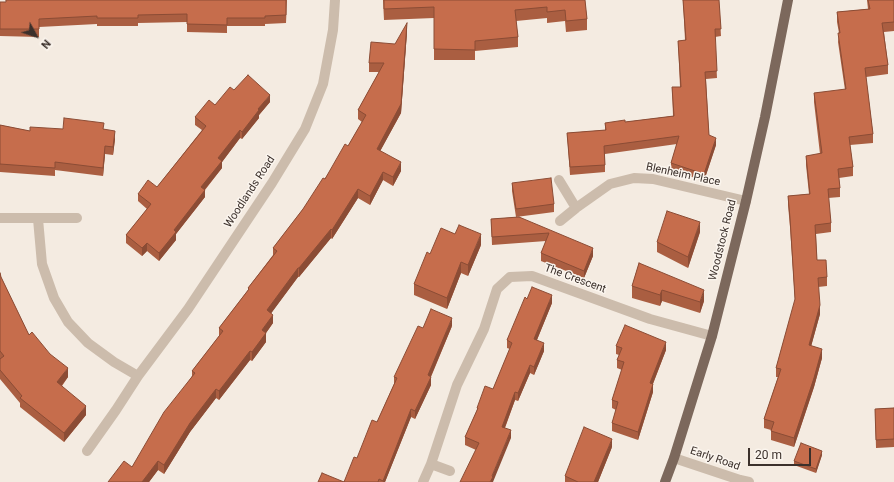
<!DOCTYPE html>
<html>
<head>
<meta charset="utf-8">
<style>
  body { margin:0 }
  #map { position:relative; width:894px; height:482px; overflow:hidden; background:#f4ebe1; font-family:Roboto,sans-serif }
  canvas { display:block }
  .north { position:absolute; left:16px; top:16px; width:40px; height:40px; -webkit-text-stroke:3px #fbf5ee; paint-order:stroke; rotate:130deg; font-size:11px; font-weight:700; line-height:16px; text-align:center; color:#3b302b }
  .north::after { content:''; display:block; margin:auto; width:14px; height:18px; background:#3b302b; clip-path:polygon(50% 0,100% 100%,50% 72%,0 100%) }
  .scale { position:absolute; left:748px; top:448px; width:63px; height:18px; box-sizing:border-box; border:2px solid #3b302b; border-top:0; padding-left:5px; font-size:12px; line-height:14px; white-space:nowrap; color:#3b302b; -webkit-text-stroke:3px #fbf5ee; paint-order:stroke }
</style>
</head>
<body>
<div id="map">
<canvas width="894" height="482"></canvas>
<div class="north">N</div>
<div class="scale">20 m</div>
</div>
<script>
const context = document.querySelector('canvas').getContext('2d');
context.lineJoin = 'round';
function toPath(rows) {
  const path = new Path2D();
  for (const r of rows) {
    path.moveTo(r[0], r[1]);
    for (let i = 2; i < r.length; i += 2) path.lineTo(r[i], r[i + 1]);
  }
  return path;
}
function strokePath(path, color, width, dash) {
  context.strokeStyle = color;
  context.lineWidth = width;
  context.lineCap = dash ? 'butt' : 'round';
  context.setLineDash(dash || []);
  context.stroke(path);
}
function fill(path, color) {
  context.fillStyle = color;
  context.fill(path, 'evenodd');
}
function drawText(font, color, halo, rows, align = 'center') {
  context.font = font + ' Roboto,sans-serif';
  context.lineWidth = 3;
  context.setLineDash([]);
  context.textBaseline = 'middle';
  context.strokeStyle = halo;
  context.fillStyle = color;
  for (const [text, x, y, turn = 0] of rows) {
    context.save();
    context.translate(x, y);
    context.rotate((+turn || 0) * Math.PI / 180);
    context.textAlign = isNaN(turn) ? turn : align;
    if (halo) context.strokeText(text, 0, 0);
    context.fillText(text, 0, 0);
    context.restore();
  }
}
const minor = toPath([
  [559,180,576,208],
  [0,218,77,218],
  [38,219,42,264,54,298,68,322,88,343,114,362,138,376],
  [560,221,576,208,610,184,634,178,653,179,746,201],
  [87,451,116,410,138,376,188,309,272,183,305,129,323,84,333,30,335,0],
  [674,458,740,480,749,482],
  [431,464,450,471],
  [423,482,431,464,457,385,484,329,497,289,510,277,532,276,650,319,712,336]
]);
const primary = toPath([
  [665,482,674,458,712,336,746,201,765,117,788,0]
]);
const wall = toPath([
  [287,0,286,23,265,24,265,26,227,26,227,33,187,32,187,22,138,23,138,26,97,26,97,24,39,27,39,37,0,36,0,2],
  [383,0,585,0,587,19,587,30,566,32,565,21,547,23,547,18,516,21,518,37,518,47,475,51,475,60,434,60,434,18,384,20],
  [683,0,719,0,721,36,715,37,717,78,706,79,709,135,716,145,704,181,671,170,671,163,677,144,605,154,605,172,570,175,567,133,605,130,605,123,625,122,673,116,672,87,680,87,678,41,685,40],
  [867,0,894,0,894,31,884,32,888,65,888,74,866,77,873,134,873,143,850,145,853,167,853,176,839,178,840,188,840,197,828,198,831,223,831,232,816,234,817,260,827,277,827,286,818,287,820,314,811,346,822,358,814,387,794,447,771,440,771,430,764,428,764,419,778,377,776,377,776,368,795,301,790,227,788,205,788,196,809,194,806,165,806,156,820,154,814,102,814,93,845,90,838,42,839,33,837,22,837,12,868,9],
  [407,32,401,113,380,151,401,171,393,186,383,180,370,205,358,198,332,239,331,238,299,277,298,277,271,313,273,323,266,333,266,342,252,361,250,360,219,400,216,398,190,432,164,474,158,470,149,482,108,482,132,467,192,376,192,371,219,336,219,328,248,290,248,288,273,255,273,248,303,209,348,146,362,122,358,119,358,110,379,72,369,72,369,63,395,44],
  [234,90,270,102,259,115,259,118,242,139,240,138,222,162,222,168,205,190,205,197,176,234,176,240,159,261,147,251,142,256,126,243,126,235,147,209,138,201,138,194,157,187,202,130,195,125,195,117,215,105],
  [0,125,30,131,63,129,104,129,115,139,113,155,105,154,103,176,55,170,55,176,0,172],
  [512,183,554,204,554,212,516,217,512,191],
  [519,217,593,256,584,278,541,261,541,253,546,241,492,245,491,219],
  [700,232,688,268,657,252,657,242],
  [481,245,468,276,461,273,447,309,414,295,414,284],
  [639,263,704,301,700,313,662,301,660,306,632,298,632,286],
  [0,273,1,277,29,335,68,377,62,386,86,415,64,442,20,407,20,403,0,379],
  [527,299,552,303,537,340,544,351,534,375,530,373,518,401,515,400,505,428,511,438,476,450,465,445,465,437,477,410,477,408,493,389,510,349,507,348,507,340],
  [452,326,431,377,431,385,415,419,411,417,385,482,344,482,377,422,394,384,394,377],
  [616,346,666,350,653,384,653,392,638,440,612,431,612,423,616,410,612,408,612,400,622,370,617,368,617,360,619,355,616,354],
  [894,408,894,447,876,448,875,409],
  [612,447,598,482,565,482,565,476],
  [822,455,816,473,794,465,794,461]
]);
const shadedWall = toPath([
  [407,23,407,32,401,113,377,157,377,149],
  [270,95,270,102,259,115,259,118,242,139,242,132,258,109],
  [240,130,240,138,222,162,222,168,201,194,201,187,218,158],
  [115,131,115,139,113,155,113,147],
  [716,138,716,145,704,181,704,174],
  [105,146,105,154,103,176,103,168],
  [401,162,401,171,393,186,393,177],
  [383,172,383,180,370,205,370,196],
  [358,189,358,198,332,239,332,230],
  [205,190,205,197,176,234,176,240,159,261,159,253,174,230],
  [700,222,700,232,688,268,688,257],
  [331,229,331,238,299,277,299,268],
  [481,234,481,245,468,276,468,265],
  [147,243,147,251,142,256,142,248],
  [593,248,593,256,584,278,584,271],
  [461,262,461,273,447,309,447,298],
  [298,268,298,277,267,319,267,310],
  [662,290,662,301,660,306,660,295],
  [704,290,704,301,700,313,700,302],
  [552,295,552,303,534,347,534,339],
  [820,305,820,314,809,354,809,345],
  [273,315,273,323,266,333,266,342,252,361,252,352,262,330],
  [452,318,452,326,428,383,428,375],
  [666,342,666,350,650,391,650,383],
  [544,343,544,351,534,375,534,367],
  [822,349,822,358,814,387,794,447,794,438],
  [250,351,250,360,219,400,219,391],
  [530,365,530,373,518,401,518,393],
  [68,368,68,377,57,391,57,382],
  [431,377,431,385,415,419,415,411],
  [653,384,653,392,638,440,638,432],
  [216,389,216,398,190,432,164,474,164,465,190,423],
  [515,392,515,400,502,435,502,427],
  [86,406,86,415,64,442,64,433],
  [411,409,411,417,385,482,383,482],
  [511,430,511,438,493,482,490,482,492,476],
  [612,439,612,447,598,482,594,482],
  [822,451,822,455,816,473,816,469],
  [158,461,158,470,149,482,142,482]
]);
const building = toPath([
  [6,0,286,0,286,15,265,16,265,18,227,18,227,25,187,24,187,14,138,15,138,18,97,18,97,16,39,19,39,29,0,29,0,2,6,2,6,0],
  [384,0,585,0,587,19,566,21,565,10,547,12,547,7,515,10,518,37,475,41,475,50,434,49,434,7,384,9,384,0],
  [683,0,719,0,721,29,715,29,717,71,705,72,709,135,716,138,704,174,671,163,679,136,604,146,605,165,570,167,567,133,606,130,605,123,625,120,625,122,674,116,672,87,681,87,678,41,686,40,683,0],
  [868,0,894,0,894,22,882,23,888,65,865,68,873,134,849,137,853,167,838,169,840,188,828,189,831,223,815,225,817,260,826,260,827,277,818,278,820,305,809,345,822,349,814,378,794,438,771,431,774,422,764,419,781,369,776,368,795,299,790,218,788,196,810,194,806,156,822,153,814,93,846,89,838,33,840,33,837,12,870,9,868,0],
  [407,23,401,104,377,149,401,162,393,177,383,172,370,196,358,189,332,230,331,229,299,268,298,268,267,310,273,315,262,330,266,333,252,352,250,351,219,391,216,389,190,423,164,465,158,461,142,482,108,482,124,461,132,467,164,412,195,373,192,371,223,331,219,328,249,289,248,288,277,251,273,248,303,209,323,178,325,179,345,144,348,146,366,115,358,110,384,63,369,63,371,42,395,44,407,23],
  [248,75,270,95,258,109,259,110,242,132,240,130,218,158,222,161,201,187,205,190,174,230,176,232,159,253,147,243,142,248,126,235,151,204,138,194,148,180,157,187,206,126,195,117,209,100,215,105,230,87,234,90,248,75],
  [64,118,104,123,103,129,115,131,113,147,105,146,103,168,55,162,55,168,0,164,0,125,30,131,30,127,63,129,64,118],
  [551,178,554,204,516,209,512,183,551,178],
  [667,211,700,222,688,257,657,242,667,211],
  [519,217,593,248,584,271,541,253,549,233,492,237,491,219,519,217],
  [459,225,481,234,468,265,461,262,447,298,414,284,427,252,430,254,441,228,455,234,459,225],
  [639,263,704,290,700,302,662,290,660,295,632,286,639,263],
  [0,273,1,277,29,335,32,332,50,354,68,368,57,382,86,406,64,433,20,398,22,396,0,370,0,359,4,356,0,351,0,273],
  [532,287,552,295,534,339,544,343,534,367,530,365,518,393,515,392,502,427,511,430,492,476,493,477,490,482,460,482,479,443,465,437,478,408,477,408,485,386,493,389,512,343,507,340,525,297,527,299,532,287],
  [431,309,452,318,428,375,431,377,415,411,411,409,383,481,379,479,378,482,344,482,354,457,357,458,372,420,377,422,397,378,394,377,418,326,423,328,431,309],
  [625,325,666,342,650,383,653,384,638,432,612,423,618,402,612,400,624,362,617,360,622,348,616,346,625,325],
  [894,408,894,439,876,440,875,409,894,408],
  [584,427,612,439,594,482,578,482,565,476,584,427],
  [801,443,822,451,816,469,794,461,801,443],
  [322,473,344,482,318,482,322,473]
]);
const streetNames = [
  ["Blenheim Place",683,175,12],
  ["Woodlands Road",250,192,-57],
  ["Woodstock Road",723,240,-76],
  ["The Crescent",575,279,20],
  ["Early Road",715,459,19]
];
strokePath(minor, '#ccbcac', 10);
strokePath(primary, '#7c685c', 10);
fill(wall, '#aa5e41');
fill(shadedWall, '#8b4c35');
fill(building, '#c66d4c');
strokePath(building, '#8b4c35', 1);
drawText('11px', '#3b302b', '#fbf5ee', streetNames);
</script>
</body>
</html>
